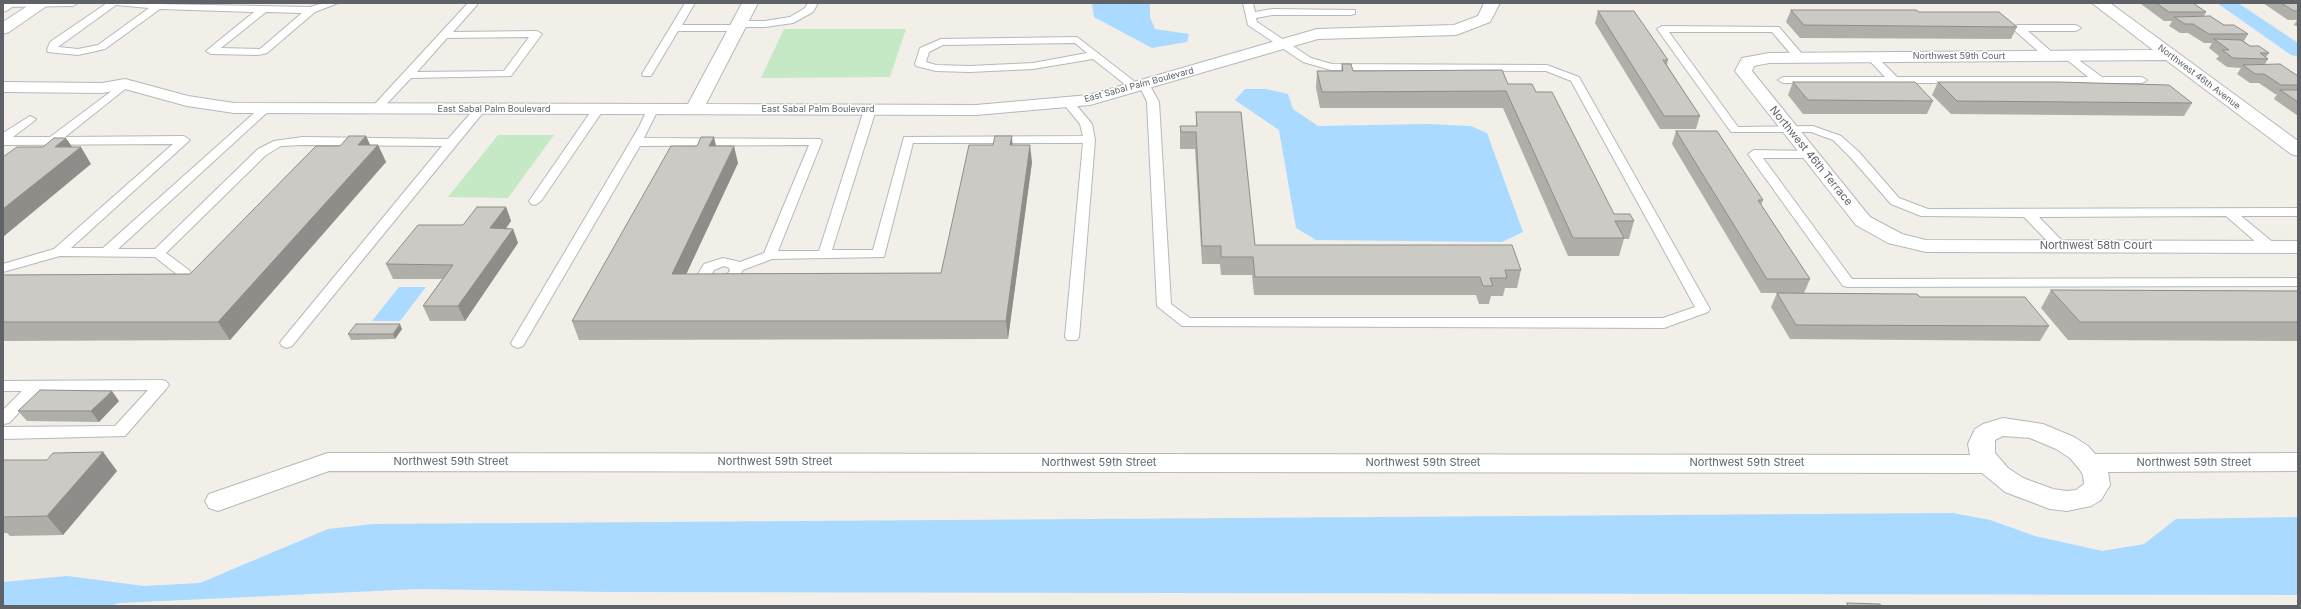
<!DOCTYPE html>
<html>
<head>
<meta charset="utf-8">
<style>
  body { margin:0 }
  #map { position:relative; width:2301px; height:609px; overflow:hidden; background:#f1efe8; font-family:Inter,sans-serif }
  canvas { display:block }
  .frame { position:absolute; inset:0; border:4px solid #5f6368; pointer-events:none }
</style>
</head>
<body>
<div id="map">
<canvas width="2301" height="609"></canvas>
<div class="frame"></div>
</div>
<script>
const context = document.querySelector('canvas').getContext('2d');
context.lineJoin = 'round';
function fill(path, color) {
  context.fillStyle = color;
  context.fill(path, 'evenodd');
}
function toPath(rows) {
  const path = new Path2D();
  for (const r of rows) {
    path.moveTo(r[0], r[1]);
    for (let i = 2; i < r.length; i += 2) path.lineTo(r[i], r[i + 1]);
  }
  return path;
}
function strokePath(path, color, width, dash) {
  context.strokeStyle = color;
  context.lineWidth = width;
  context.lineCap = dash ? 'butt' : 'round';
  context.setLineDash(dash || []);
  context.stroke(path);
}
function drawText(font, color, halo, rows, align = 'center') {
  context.font = font + ' Inter,sans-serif';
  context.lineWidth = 3;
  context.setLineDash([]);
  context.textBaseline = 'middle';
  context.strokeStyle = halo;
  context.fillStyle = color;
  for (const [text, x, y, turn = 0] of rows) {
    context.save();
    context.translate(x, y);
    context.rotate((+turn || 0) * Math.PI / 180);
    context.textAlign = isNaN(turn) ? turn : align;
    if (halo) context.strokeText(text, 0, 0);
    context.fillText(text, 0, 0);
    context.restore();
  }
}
const green = toPath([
  [784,29,906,29,890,77,761,78],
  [498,135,554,135,508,198,448,197]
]);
const water = toPath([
  [1092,3,1150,3,1150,17,1155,29,1189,34,1187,42,1152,48,1094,17],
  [1245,89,1266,89,1288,94,1293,109,1318,126,1428,124,1471,126,1487,133,1523,232,1502,242,1316,240,1296,228,1279,130,1235,100],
  [399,287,426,287,400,321,372,321],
  [1953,513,1990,520,2035,536,2102,551,2144,544,2176,519,2298,517,2298,595,611,592,418,589,120,603,108,606,3,606,3,582,67,576,144,586,200,583,328,529,373,524]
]);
const canal = toPath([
  [2217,3,2238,3,2298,43,2298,57,2291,55,2217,3]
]);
const service = toPath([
  [3,3,78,3,73,6,3,7,3,3],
  [107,3,310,7,323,3,338,3,315,12,267,53,258,55,211,54,206,51,254,12,160,9,105,49,78,55,48,52,47,50,50,42,107,3],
  [116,5,149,8,98,45,78,49,58,47,116,5],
  [266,12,302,13,260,49,221,48,266,12],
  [468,3,476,3,477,5,453,32,537,31,542,34,511,76,411,78,380,111,372,111,370,109,372,107,468,3],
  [529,37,504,71,417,72,447,38,529,37],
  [685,3,695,3,682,25,735,25,735,22,739,21,765,21,790,17,805,8,808,3,818,3,813,12,793,23,765,27,741,27,741,30,737,31,678,31,651,76,643,76,642,74,685,3],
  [1243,3,1253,3,1255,12,1272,9,1355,10,1355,14,1351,15,1272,15,1256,18,1257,22,1311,58,1332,64,1547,65,1579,77,1710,309,1708,312,1664,328,1182,326,1157,306,1147,102,1140,87,1135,90,1131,89,1093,59,1033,69,970,72,936,71,916,66,915,64,920,48,941,39,1077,37,1139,85,1140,82,1148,82,1159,102,1171,304,1190,318,1663,318,1695,307,1571,81,1546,71,1331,70,1303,62,1248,25,1243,3],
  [1075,43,1087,53,1033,63,970,66,936,65,926,62,929,52,943,45,1075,43],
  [2018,25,2076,25,2081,28,2076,31,2028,31,2054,54,2055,56,2050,59,2046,58,2014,30,2014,26,2018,25],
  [1662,26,1779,27,1803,55,1803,59,1795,59,1772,32,1669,32,1738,127,1813,126,1841,136,1859,152,1899,198,1928,209,2298,208,2298,216,2241,216,2275,244,2277,247,2275,250,2270,251,2265,250,2226,216,2039,217,2067,246,2060,250,2055,249,2024,217,1921,216,1891,204,1851,158,1833,140,1811,132,1731,132,1657,29,1662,26],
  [2069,53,2102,77,2142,77,2147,80,2142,83,1783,83,1778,80,1783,77,1885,77,1866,57,1871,54,1875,55,1897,77,2088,77,2065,58,2064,56,2069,53],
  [125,81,130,84,129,86,65,137,184,136,190,140,71,248,103,248,262,106,270,106,272,108,118,249,155,249,258,149,274,141,303,137,448,139,476,107,480,106,486,109,292,346,287,348,282,346,280,343,282,340,442,146,303,145,281,146,266,155,166,253,189,270,191,273,189,276,179,276,155,257,60,256,3,272,3,264,54,249,173,144,3,145,3,133,30,116,36,119,34,121,13,137,50,137,125,81],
  [1068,99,1072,100,1092,124,1095,140,1079,337,1077,340,1067,340,1065,337,1083,143,913,143,884,257,772,259,743,270,737,280,716,285,701,279,699,276,698,274,704,264,723,258,740,262,764,253,809,145,640,146,523,346,518,348,513,346,511,343,639,127,649,106,657,106,659,108,644,138,820,139,822,141,778,251,819,251,864,110,870,107,874,108,876,110,832,250,873,250,904,137,1083,136,1080,124,1062,102,1068,99],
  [724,266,729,268,730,271,727,274,718,276,712,274,714,270,724,266],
  [598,106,604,109,541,201,535,205,531,204,529,201,594,107,598,106],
  [1754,150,1813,151,1815,154,1813,157,1809,158,1763,158,1852,279,2298,278,2298,286,1848,287,1843,286,1748,154,1754,150],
  [161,380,166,381,169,385,166,389,125,436,3,439,3,427,115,426,148,390,40,391,9,423,3,424,3,410,22,391,3,391,3,381,161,380]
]);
const minor = toPath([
  [742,3,758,3,706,104,976,105,1089,95,1317,29,1454,25,1478,16,1484,3,1500,3,1490,22,1456,35,1318,39,1090,105,976,115,234,113,187,106,125,89,102,93,3,92,3,82,102,83,125,79,188,96,234,103,688,104,742,3],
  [2092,3,2110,3,2298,141,2298,156,2291,154,2166,60,1769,63,1754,66,1752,71,1870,217,1902,234,1926,240,2298,241,2298,253,1926,252,1888,243,1856,225,1735,71,1742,58,1769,53,2153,50,2092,3],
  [2003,418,2043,424,2074,437,2088,446,2095,454,2298,453,2298,471,2108,472,2110,485,2101,500,2091,506,2067,511,2050,509,2005,492,1982,473,329,471,218,511,209,508,205,501,209,494,328,453,1970,455,1968,444,1975,429,1983,424,2003,418],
  [2003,436,2030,438,2056,449,2070,458,2080,470,2083,475,2084,484,2076,490,2067,491,2053,489,2023,478,2008,468,1995,453,1995,440,2003,436]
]);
const secondary = toPath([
  [3,3,17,3,8,10,3,12,3,3],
  [32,3,51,3,9,32,3,34,3,22,32,3]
]);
const wall = toPath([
  [2141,3,2193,3,2206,12,2204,16,2224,25,2248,34,2244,41,2250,46,2269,53,2266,57,2268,59,2265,64,2298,76,2298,116,2274,99,2277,94,2275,94,2259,83,2250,83,2237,74,2241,68,2227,67,2216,59,2219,56,2209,48,2212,43,2204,43,2188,33,2180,33,2169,26,2172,21,2164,21,2141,4],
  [2263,3,2298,3,2298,27,2294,25,2297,20,2288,20],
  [1791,10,1919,12,2017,27,2011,39,1800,38,1786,22],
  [1598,11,1668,60,1667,65,1700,116,1696,129,1660,129,1595,23],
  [1342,64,1353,71,1508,84,1536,92,1614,214,1634,221,1629,239,1624,239,1619,256,1568,256,1503,108,1320,108,1316,88,1317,71,1341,71],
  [1793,82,1933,101,1927,114,1803,114,1788,95],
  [1938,82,2192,103,2184,116,1951,114,1932,95],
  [1196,112,1255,245,1521,270,1517,288,1505,288,1503,296,1491,296,1489,304,1479,304,1476,295,1254,295,1252,275,1221,275,1220,264,1202,264,1195,149,1180,149,1180,126,1196,126],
  [1676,131,1763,200,1761,205,1810,279,1804,293,1920,297,2049,326,2040,341,1790,339,1771,307,1777,293,1761,293,1672,144],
  [366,136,370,145,378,145,386,162,230,340,3,341,3,275,190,274,340,146],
  [993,145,1012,145,1032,162,1008,339,579,340,572,321,716,146,738,163,686,274,941,273],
  [506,207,511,221,506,228,513,229,518,243,465,321,430,321,423,306,442,279,393,279,386,264,463,225],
  [2051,290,2298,291,2298,341,2068,340,2041,308],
  [402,329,395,339,351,340,348,334],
  [119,401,99,422,27,421,18,411],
  [103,452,117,471,63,535,10,536,7,533,3,533,3,460,47,460]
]);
const shadedWall = toPath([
  [366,136,373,151,378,145,386,162,230,340,218,322,358,145],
  [1012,136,1013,153,1010,145],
  [714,137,718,154,709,146],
  [66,138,75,151,81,147,91,164,3,237,3,209,55,147],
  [1030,145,1032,162,1008,339,1006,321],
  [734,146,738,163,678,292,672,274],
  [506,207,511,221,496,243,490,228],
  [513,229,518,243,465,321,458,306],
  [400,324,402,329,395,339,393,334],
  [112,391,119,401,99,422,91,411],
  [103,452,117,471,63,535,47,516]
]);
const building = toPath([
  [2156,3,2193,3,2206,12,2169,12,2156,3],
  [2281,3,2298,3,2298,11,2294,11,2281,3],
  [1791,10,1916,10,1919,12,1999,12,2017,27,1804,25,1791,10],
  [1598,11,1634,11,1668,60,1663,60,1700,116,1664,116,1598,11],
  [2210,16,2224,25,2234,25,2248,34,2209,34,2193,24,2185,24,2174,17,2210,16],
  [2214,39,2241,40,2250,46,2259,46,2269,53,2260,53,2268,59,2233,58,2222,50,2229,50,2214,39],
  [1342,64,1351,64,1353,71,1502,70,1508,84,1532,84,1536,92,1552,92,1614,214,1630,214,1634,221,1615,221,1624,238,1573,238,1506,91,1322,92,1317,71,1343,71,1342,64],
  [2280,64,2298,76,2298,85,2281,85,2264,74,2255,74,2243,65,2280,64],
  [1793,82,1915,82,1933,101,1808,100,1793,82],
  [1938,82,2057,82,2169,85,2192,103,1957,101,1938,82],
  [2280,90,2298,90,2298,102,2280,90],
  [1196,112,1241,112,1255,245,1512,245,1521,270,1505,270,1507,278,1490,278,1493,286,1483,286,1480,277,1255,277,1253,257,1221,257,1221,246,1202,246,1196,132,1181,132,1180,126,1197,126,1196,112],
  [1676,131,1717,131,1763,200,1758,200,1810,279,1767,279,1676,131],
  [349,136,366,136,358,145,378,145,218,322,3,322,3,275,190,274,316,146,340,146,349,136],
  [995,136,1012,136,1010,145,1030,145,1006,321,572,321,671,146,697,146,701,137,714,137,709,146,734,146,672,274,941,273,969,145,993,145,995,136],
  [54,138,66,138,55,147,81,147,3,209,3,157,17,147,43,147,54,138],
  [477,207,506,207,490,228,513,229,458,306,423,306,453,265,386,264,418,225,463,225,477,207],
  [2051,290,2298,291,2298,322,2080,322,2051,290],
  [1777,293,1917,294,1920,297,2025,297,2049,326,1796,325,1777,293],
  [356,324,400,324,393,334,348,334,356,324],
  [40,390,112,391,91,411,18,411,40,390],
  [103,452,47,516,3,517,3,460,47,460,53,453,103,452],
  [1847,603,1880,604,1881,606,1848,606,1847,603]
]);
const farStreetnames = [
  ["Northwest 59th Court",1959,56],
  ["Northwest 46th Avenue",2199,77,37],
  ["East Sabal Palm Boulevard",1139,85,-15],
  ["East Sabal Palm Boulevard",494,109],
  ["East Sabal Palm Boulevard",818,109]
];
const streetNames = [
  ["Northwest 46th Terrace",1811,156,51],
  ["Northwest 58th Court",2096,246],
  ["Northwest 59th Street",451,462],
  ["Northwest 59th Street",775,462],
  ["Northwest 59th Street",1099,463],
  ["Northwest 59th Street",1423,463],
  ["Northwest 59th Street",1747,463],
  ["Northwest 59th Street",2194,463]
];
fill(green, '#c5e8c5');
fill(water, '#aadaff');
fill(canal, '#aadaff');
strokePath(service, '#b5b8bc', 2);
strokePath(minor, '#b5b8bc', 2);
strokePath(secondary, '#b6babf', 2);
fill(service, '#fff');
fill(minor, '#fff');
fill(secondary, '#fff');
fill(wall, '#afaea9');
fill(shadedWall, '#8f8d8a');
fill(building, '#cccac5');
strokePath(building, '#8f8d8a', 1);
drawText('9px', '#5f6368', '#fff', farStreetnames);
drawText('11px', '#5f6368', '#fff', streetNames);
</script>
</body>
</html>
